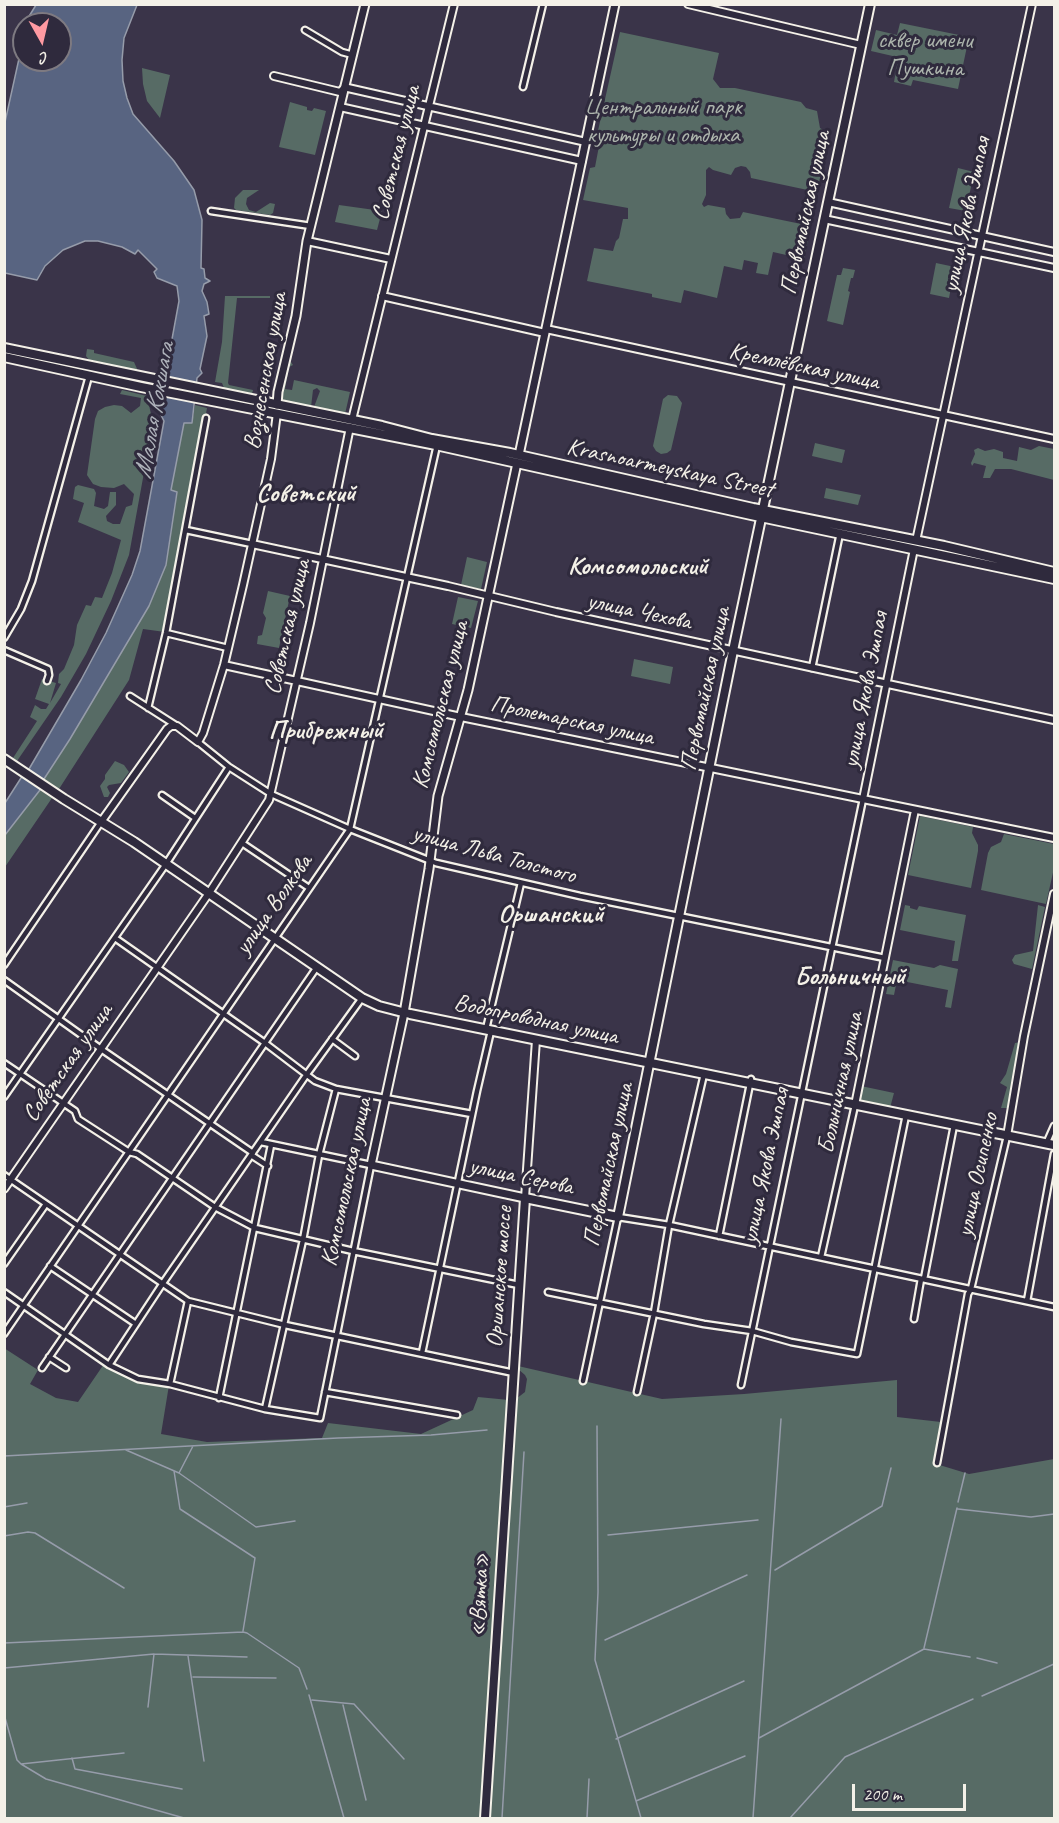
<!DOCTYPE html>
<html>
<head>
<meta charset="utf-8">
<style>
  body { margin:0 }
  #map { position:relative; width:1059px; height:1823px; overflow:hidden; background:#3a3449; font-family:Caveat,sans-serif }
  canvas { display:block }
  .frame { position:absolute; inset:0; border:6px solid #f4f1e8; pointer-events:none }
  .north { position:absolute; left:12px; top:12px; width:60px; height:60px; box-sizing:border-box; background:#2f2a3d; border:2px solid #7e7a81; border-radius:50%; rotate:172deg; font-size:16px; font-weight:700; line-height:24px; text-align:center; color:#f4f1e8 }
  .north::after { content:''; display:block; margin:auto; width:21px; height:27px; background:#ff9aa2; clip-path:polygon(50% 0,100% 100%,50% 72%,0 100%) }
  .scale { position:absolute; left:852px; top:1784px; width:114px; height:27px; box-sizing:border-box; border:3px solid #f4f1e8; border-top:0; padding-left:8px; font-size:18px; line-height:21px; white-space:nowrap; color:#f4f1e8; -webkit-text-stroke:4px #2f2a3d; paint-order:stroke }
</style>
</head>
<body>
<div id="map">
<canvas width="1059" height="1823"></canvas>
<div class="frame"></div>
<div class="north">С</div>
<div class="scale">200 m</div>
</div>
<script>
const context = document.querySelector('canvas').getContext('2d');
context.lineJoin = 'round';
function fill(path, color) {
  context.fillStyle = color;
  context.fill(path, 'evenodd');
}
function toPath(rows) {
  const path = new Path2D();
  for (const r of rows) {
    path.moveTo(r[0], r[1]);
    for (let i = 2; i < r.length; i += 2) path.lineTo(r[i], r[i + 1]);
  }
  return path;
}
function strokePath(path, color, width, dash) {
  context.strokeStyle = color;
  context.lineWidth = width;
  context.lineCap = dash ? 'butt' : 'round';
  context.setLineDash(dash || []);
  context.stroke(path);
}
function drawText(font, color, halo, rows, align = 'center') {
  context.font = font + ' Caveat,sans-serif';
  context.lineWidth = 6;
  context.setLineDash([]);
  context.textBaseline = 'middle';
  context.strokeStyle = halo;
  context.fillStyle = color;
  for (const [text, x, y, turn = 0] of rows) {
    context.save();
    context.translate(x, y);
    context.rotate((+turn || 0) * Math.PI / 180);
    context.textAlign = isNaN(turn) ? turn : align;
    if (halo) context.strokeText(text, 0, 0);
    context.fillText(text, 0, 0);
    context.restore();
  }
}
const green = toPath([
  [900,23,969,37,958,89,913,80,911,86,894,82,898,59,897,57,871,51,876,30,897,35],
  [620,32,719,53,713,79,720,88,735,88,801,102,806,108,817,111,820,128,830,134,817,192,751,178,750,172,746,167,741,166,735,168,731,175,713,170,709,167,706,170,706,195,702,204,704,207,708,205,725,208,726,214,730,219,740,218,743,212,811,226,804,259,773,252,768,275,756,273,758,263,744,260,742,270,724,266,717,298,684,290,681,303,652,297,652,294,587,281,594,248,613,251,616,241,619,238,623,219,628,219,628,208,583,200,590,168,595,167,599,146,595,144],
  [142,68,170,75,160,118,147,101,143,84],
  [290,102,307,107,307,110,312,111,314,108,326,111,315,155,279,147],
  [958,168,974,172,966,211,949,208],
  [243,190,259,190,247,198,246,204,249,210,256,212,270,203,275,204,273,213,270,215,236,210,234,208,235,198],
  [339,205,382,211,377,230,335,222],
  [936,263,955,267,949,298,930,294],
  [843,268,855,270,853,278,851,278,848,291,850,292,843,325,827,321,837,275,841,275],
  [225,296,270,296,270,298,237,298,228,383,229,385,253,390,252,394,224,388,222,383,215,382,222,342],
  [87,349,94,350,94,353,134,362,138,371,89,360,86,356],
  [291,362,293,365,289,367,285,389,292,390,294,380,350,392,345,414,314,407,320,391,317,388,313,390,311,407,287,402,280,397,289,363],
  [122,390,147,396,153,423,129,555,111,601,86,654,61,697,17,761,13,758,37,721,30,717,35,705,41,709,46,709,49,704,35,699,42,679,56,683,50,703,61,684,58,683,59,674,64,669,74,645,77,625,86,605,91,606,95,597,102,598,112,573,121,540,78,522,84,503,73,499,75,487,78,485,94,489,96,493,94,506,104,509,108,506,110,492,116,492,116,505,106,516,107,521,113,524,120,524,126,507,132,505,134,494,124,484,114,488,101,487,93,484,87,475,95,419,98,411,105,407,114,405,122,406,131,413,140,406,141,398,120,394],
  [668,395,677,396,682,403,671,450,667,453,661,454,656,451,653,446,663,399],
  [195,405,207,408,185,529,182,529,181,538,183,539,165,632,143,629,129,680,59,789,44,779,70,739,149,606,166,565,176,499,177,492,171,490,184,423,192,423],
  [815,443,845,450,842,463,812,456],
  [1039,446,1054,449,1054,480,1011,469,995,469,990,478,983,478,986,466,974,463,972,466,971,463,975,454,974,450,978,448,985,451,994,449,1003,452,1003,458,1017,461,1019,447,1031,450],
  [826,488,861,495,858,505,824,498],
  [467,557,487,562,481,589,461,585],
  [268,591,290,596,279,648,257,644,258,636,262,635,266,618,263,613],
  [458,597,478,601,471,628,452,624],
  [634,659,673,667,670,684,631,676],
  [115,761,124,765,129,772,121,783,109,785,107,787,110,793,108,797,104,797,100,786,105,779,105,775],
  [40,790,52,798,5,867,5,835],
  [920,816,973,827,972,833,978,845,978,851,971,888,908,875],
  [1004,834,1054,844,1054,868,1046,904,981,890,988,853,991,847,1001,842],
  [905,905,910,906,910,908,917,910,919,906,966,915,958,961,952,961,955,941,900,930],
  [1038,905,1045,907,1032,969,1014,964,1012,960,1015,955,1033,951],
  [893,960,934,968,940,965,958,969,951,1008,945,1007,948,990,897,980,894,995,886,994],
  [1021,1042,1010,1108,1001,1108,1007,1087,1000,1083,1006,1074,1015,1043],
  [861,1086,894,1093,890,1108,857,1101],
  [4,1348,38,1370,30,1384,56,1398,78,1402,104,1364,138,1380,169,1385,161,1434,207,1442,322,1438,328,1423,421,1434,473,1410,478,1397,509,1400,497,1552,484,1818,5,1818],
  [518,1366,662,1399,744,1394,897,1380,897,1417,941,1422,933,1463,969,1474,1054,1459,1054,1818,487,1818,515,1404,516,1399,525,1392,527,1379,525,1375,518,1369]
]);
const water = toPath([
  [36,5,137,5,124,38,122,60,123,81,127,98,133,114,174,161,194,190,202,220,201,268,204,269,205,278,210,281,204,284,202,291,207,302,209,314,204,316,207,336,200,369,202,373,197,378,192,423,184,423,171,490,177,492,176,499,166,565,149,606,70,739,44,779,40,790,5,835,5,803,21,778,29,769,81,680,106,633,132,575,140,551,164,421,160,413,161,399,179,301,177,286,157,278,154,272,157,269,138,250,135,254,122,247,98,241,85,241,63,250,45,266,37,280,5,273,5,122,24,36,24,60,60,60,60,24,26,24,28,18,36,5]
]);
const stream = toPath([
  [597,1426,598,1592,595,1660,641,1818],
  [126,1450,179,1473,256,1527,295,1521],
  [4,1456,338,1438,431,1435,487,1430],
  [174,1471,180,1509,255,1558,243,1631],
  [179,1473,193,1446],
  [958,1502,965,1473],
  [4,1507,27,1503],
  [958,1509,1031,1517,1054,1514],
  [608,1535,758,1520],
  [4,1536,28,1532,35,1533,124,1588],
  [775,1570,882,1506,891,1468],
  [605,1640,747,1575],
  [4,1643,243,1632,247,1633,299,1668,307,1689],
  [924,1648,957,1508],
  [188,1656,204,1761],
  [977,1658,997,1663],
  [4,1668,154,1654,247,1657],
  [193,1677,276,1678],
  [309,1695,344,1818],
  [982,1696,1054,1664],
  [312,1700,354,1704,404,1759],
  [343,1705,366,1800],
  [148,1707,154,1654],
  [4,1714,17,1760,21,1764,46,1779,184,1818],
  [759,1738,924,1649,970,1657],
  [616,1739,744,1681],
  [72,1758,75,1769,182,1789],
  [21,1764,124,1753],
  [636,1801,745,1756],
  [502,1818,524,1452],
  [587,1818,589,1779],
  [753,1818,781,1419],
  [790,1818,845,1757,973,1699]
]);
const minor = toPath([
  [305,30,342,52,353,55],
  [523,87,543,4],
  [211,211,311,226],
  [186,530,252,544],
  [166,633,228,648],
  [4,638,21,609,32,581,89,376],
  [4,650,48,669,49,675,47,681],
  [812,668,840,533],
  [130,696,177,726],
  [148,708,166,633,206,418],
  [198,742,229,767,271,794,350,829,436,863,580,896,885,958],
  [162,795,195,818],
  [242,843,309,888],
  [115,938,265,1043,315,1081,336,1089,472,1114],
  [4,965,101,822],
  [4,980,101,1049,253,1153],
  [486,1029,521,883],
  [332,1039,355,1056],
  [4,1063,75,1111,78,1119,129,1152,137,1154,215,1207,255,1228,353,1251,519,1285],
  [4,1097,166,864,229,767],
  [1046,1144,1054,1126],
  [251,1155,268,1166],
  [4,1175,188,1301,285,1325,514,1373],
  [719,1236,751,1079],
  [821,1257,855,1105],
  [4,1264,46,1204],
  [50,1266,136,1324],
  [924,1279,954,1125],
  [4,1292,109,1365,138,1379,170,1384,265,1409,320,1418,371,1165,261,1142],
  [548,1292,704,1324,752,1331,791,1342,857,1354,906,1115],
  [1027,1301,1054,1154],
  [914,1319,921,1279],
  [4,1334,350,829,437,445],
  [422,1353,477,1091,491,1031],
  [49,1357,66,1368],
  [109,1365,163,1283,307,1074,362,998],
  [42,1368,317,967],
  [583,1381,618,1217,669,1225,1054,1307],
  [170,1384,188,1301],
  [741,1385,863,799],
  [325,1392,457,1415],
  [637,1392,654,1313,669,1225,704,1074],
  [219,1398,271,1145],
  [265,1409,303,1240,319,1155,336,1089],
  [937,1463,968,1294,971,1289,1007,1136]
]);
const tertiary = toPath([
  [688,4,861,45],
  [274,76,340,92,344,88,348,88,586,142],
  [340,107,582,161],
  [828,202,1054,252],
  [824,219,1054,268],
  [307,241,391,259],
  [382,296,545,333],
  [546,329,1054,439],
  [352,420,454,4],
  [916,541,1032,4],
  [252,544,448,586,556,612,1054,720],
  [224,665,461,717,1054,838],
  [863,799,914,549],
  [101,822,167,729,171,726,177,726,198,742,203,733,224,665,243,585,271,459,277,413],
  [855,1105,915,810],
  [1007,1136,1024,1036,1054,894],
  [4,1189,209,893,269,800,310,623,350,427],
  [525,1198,536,1040]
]);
const secondary = toPath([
  [277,405,278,392,296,316,307,241,365,4],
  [519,455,615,4],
  [517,463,468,690,438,796,429,869,404,1013,371,1165,525,1198]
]);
const primary = toPath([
  [4,348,382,426,432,439,510,453,753,508,944,546,1054,572],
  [4,357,141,387,431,444,751,515,1054,579],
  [4,759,64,799,134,842,362,998,379,1006,410,1014,1054,1145],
  [485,1818,525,1198,618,1217,734,646,870,4]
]);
const parkNames = [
  ["сквер имени",925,41],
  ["Пушкина",925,69],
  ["Центральный парк",663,108],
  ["культуры и отдыха",663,136]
];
const streetNames = [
  ["Советская улица",397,153,-76],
  ["Первомайская улица",806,213,-78],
  ["улица Якова Эшпая",967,215,-78],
  ["Кремлёвская улица",804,367,12],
  ["Вознесенская улица",266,371,-80],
  ["Krasnoarmeyskaya Street",670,469,12],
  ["улица Чехова",639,612,12],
  ["Советская улица",288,627,-77],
  ["Первомайская улица",706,689,-78],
  ["улица Якова Эшпая",866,690,-79],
  ["Комсомольская улица",441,705,-76],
  ["Пролетарская улица",572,721,12],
  ["улица Льва Толстого",494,855,15],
  ["улица Волкова",274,905,-55],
  ["Водопроводная улица",536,1020,12],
  ["Советская улица",68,1063,-55],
  ["Больничная улица",841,1083,-78],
  ["Первомайская улица",609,1165,-78],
  ["улица Якова Эшпая",766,1166,-78],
  ["улица Осипенко",978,1175,-78],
  ["улица Серова",521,1177,12],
  ["Комсомольская улица",347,1182,-78],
  ["Оршанское шоссе",500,1277,-86],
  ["«Вятка»",480,1595,-87]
];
const waterNames = [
  ["Малая Кокшага",155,411,-80]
];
const neighbourhoodNames = [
  ["Советский",306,494],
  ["Комсомольский",638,567],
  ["Прибрежный",326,731],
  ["Оршанский",551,915],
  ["Больничный",850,977]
];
fill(green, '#576b65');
fill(water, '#586481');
strokePath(water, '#969caa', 1.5);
strokePath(stream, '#969caa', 1.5);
strokePath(minor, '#f4f1e8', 9);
strokePath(tertiary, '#f4f1e8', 10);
strokePath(secondary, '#f4f1e8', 11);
strokePath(primary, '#f4f1e8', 12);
strokePath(minor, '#2f2a3d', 4.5);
strokePath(tertiary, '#2f2a3d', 6);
strokePath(secondary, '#2f2a3d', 7);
strokePath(primary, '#2f2a3d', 8);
drawText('24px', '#adb5ad', '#2f2a3d', parkNames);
drawText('24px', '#f4f1e8', '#2f2a3d', streetNames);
drawText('italic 26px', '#aeb2ba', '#2f2a3d', waterNames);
drawText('bold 26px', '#f4f1e8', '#2f2a3d', neighbourhoodNames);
</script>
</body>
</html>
